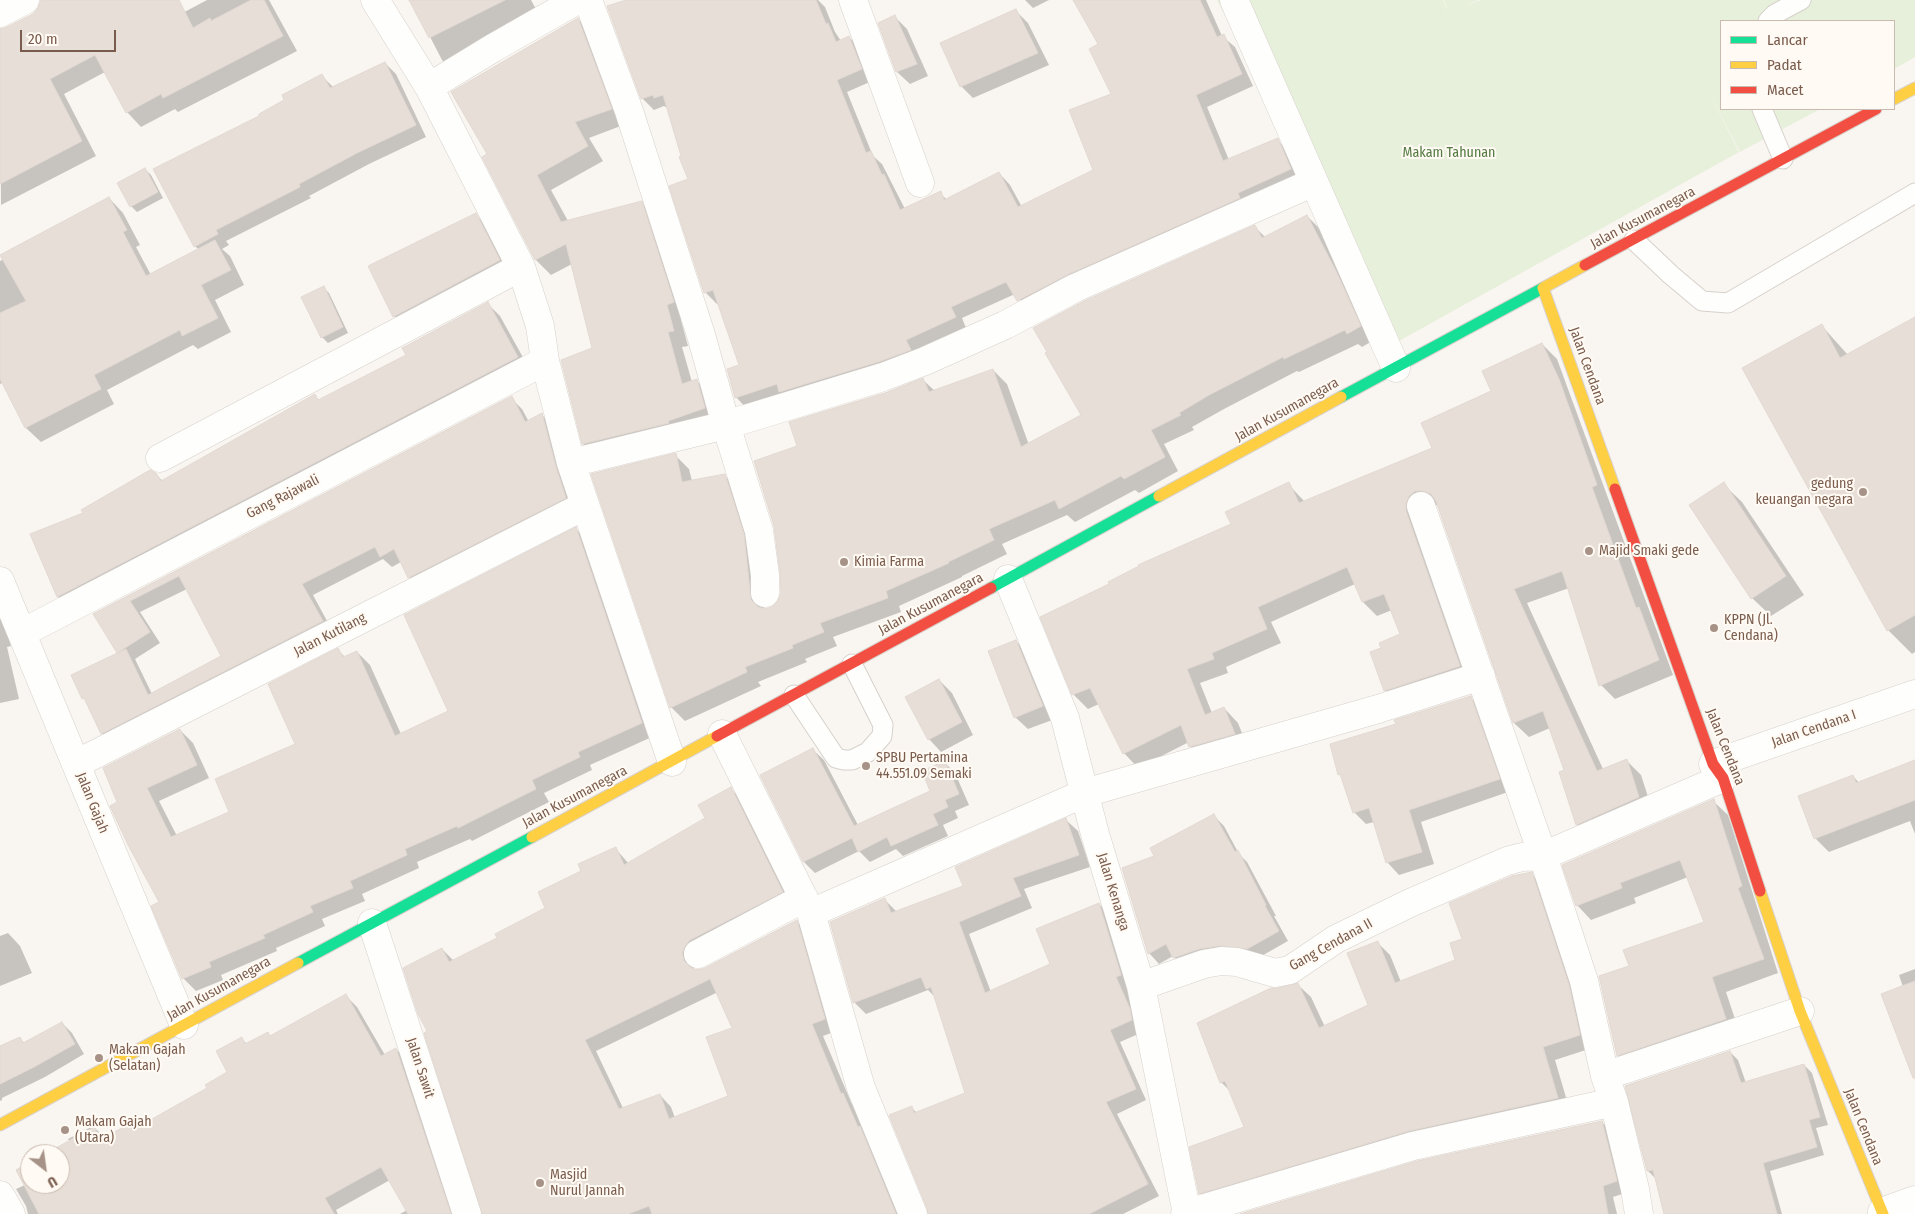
<!DOCTYPE html>
<html>
<head>
<meta charset="utf-8">
<style>
  body { margin:0 }
  #map { position:relative; width:1915px; height:1214px; overflow:hidden; background:#f9f5f0; font-family:"Fira Sans Condensed",sans-serif }
  canvas { display:block }
  .legend { position:absolute; left:1720px; top:20px; width:175px; height:90px; box-sizing:border-box; background:#fffaf3; border:1px solid #cabbb1; margin:0; padding:6px 9px; list-style:none; font-size:15px; color:#7a5c4d }
  .legend li { display:flex; align-items:center; gap:10px; height:25px }
  .legend b { width:25px; border:1px solid #cabbb1 }
  .north { position:absolute; left:20px; top:1144px; width:50px; height:50px; box-sizing:border-box; background:#fffaf3; border:1px solid #cabbb1; border-radius:50%; rotate:150deg; font-size:14px; font-weight:700; line-height:20px; text-align:center; color:#7a5c4d }
  .north::after { content:''; display:block; margin:auto; width:18px; height:22px; background:#a69286; clip-path:polygon(50% 0,100% 100%,50% 72%,0 100%) }
  .scale { position:absolute; left:20px; top:30px; width:96px; height:22px; box-sizing:border-box; border:2px solid #7a5c4d; border-top:0; padding-left:6px; font-size:15px; line-height:18px; white-space:nowrap; color:#7a5c4d; -webkit-text-stroke:4px #fffaf3; paint-order:stroke }
</style>
</head>
<body>
<div id="map">
<canvas width="1915" height="1214"></canvas>
<ul class="legend">
<li><b style="height:6px;background:#16e098"></b>Lancar</li>
<li><b style="height:6px;background:#ffcf43"></b>Padat</li>
<li><b style="height:6px;background:#f24e42"></b>Macet</li>
</ul>
<div class="north">U</div>
<div class="scale">20 m</div>
</div>
<script>
const context = document.querySelector('canvas').getContext('2d');
context.lineJoin = 'round';
function fill(path, color) {
  context.fillStyle = color;
  context.fill(path, 'evenodd');
}
function toPath(rows) {
  const path = new Path2D();
  for (const r of rows) {
    path.moveTo(r[0], r[1]);
    for (let i = 2; i < r.length; i += 2) path.lineTo(r[i], r[i + 1]);
  }
  return path;
}
function strokePath(path, color, width, dash) {
  context.strokeStyle = color;
  context.lineWidth = width;
  context.lineCap = dash ? 'butt' : 'round';
  context.setLineDash(dash || []);
  context.stroke(path);
}
function drawText(font, color, halo, rows, align = 'center') {
  context.font = font + ' "Fira Sans Condensed",sans-serif';
  context.lineWidth = 4;
  context.setLineDash([]);
  context.textBaseline = 'middle';
  context.strokeStyle = halo;
  context.fillStyle = color;
  for (const [text, x, y, turn = 0] of rows) {
    context.save();
    context.translate(x, y);
    context.rotate((+turn || 0) * Math.PI / 180);
    context.textAlign = isNaN(turn) ? turn : align;
    if (halo) context.strokeText(text, 0, 0);
    context.fillText(text, 0, 0);
    context.restore();
  }
}
const green = toPath([
  [1217,0,1443,0,1449,13,1444,0,1478,0,1464,6,1481,0,1915,0,1915,57,1894,69,1894,21,1721,21,1721,109,1820,109,1740,152,1703,81,1739,152,1390,346]
]);
const shadow = toPath([
  [54,0,168,0,177,16,207,0,269,0,297,51,178,112,175,109,141,127,127,112,105,72,64,94,96,156,1,205,0,30,8,28,33,15],
  [411,0,531,0,542,20,454,72,442,60],
  [628,0,818,0,825,7,835,32,841,41,849,37,861,49,872,81,847,92,873,156,882,164,905,209,940,193,947,200,999,173,1010,185,1022,207,1095,171,1113,94,1100,45,1074,0,1206,0,1222,36,1235,47,1253,86,1207,107,1229,160,1277,140,1289,151,1302,181,1030,312,1015,294,962,318,966,328,917,352,747,409,736,397,740,366,719,303,717,304,705,292,690,180,669,109,664,106,654,110,642,98],
  [1025,0,1049,0,1033,8],
  [1015,10,1028,23,1049,65,973,98,961,86],
  [895,17,907,29,928,76,910,84,897,72,880,24],
  [578,19,593,34,626,124,589,138,603,161,551,190,568,221,641,202,656,218,688,317,681,320,688,346,682,347,692,382,697,381,712,396,719,423,599,459,583,444,594,349,572,264,551,275,536,260,484,157,489,155],
  [385,63,396,74,426,137,369,164,309,196,311,198,226,241,229,245,222,249,230,256,244,285,215,300,231,332,198,349,193,345,107,390,114,404,41,442,26,428,5,386,2,383,0,384,0,261,109,198,123,213,140,245,136,247,151,275,199,250,195,246,261,116,322,76,333,87],
  [145,169,151,175,163,198,137,212,131,206],
  [476,215,492,231,516,277,411,333,394,316],
  [1307,216,1321,230,1374,340,1362,347,1358,344,1299,372,1297,371,1224,409,1192,427,1194,430,1164,444,1178,471,1139,493,1135,490,1075,522,1067,515,1002,544,1007,554,962,576,962,577,899,606,901,612,833,637,837,646,805,659,807,662,758,682,761,686,685,721,671,707,675,455,689,469,692,481,724,475,738,489,757,549,764,610,773,608,779,602,782,594,799,447,888,393,923,380,935,391,993,370,1007,384,1029,445,1083,416,1255,227,1265,237],
  [323,287,329,293,348,333,328,343,322,337],
  [488,304,500,316,530,370,70,609,58,597,32,535,84,513,155,474,163,481,315,396,320,401,408,356],
  [1915,318,1915,652,1912,654,1888,630,1822,326,1848,355],
  [1542,344,1557,359,1673,675,1615,699,1601,685,1569,588,1527,603,1603,769,1626,760,1641,775,1653,812,1591,838,1577,824,1566,771,1550,728,1529,737,1514,723,1438,505,1431,505,1474,681,1399,704,1385,690,1382,649,1401,635,1392,610,1377,616,1363,602,1355,584,1271,622,1281,643,1226,667,1228,673,1200,683,1212,713,1224,708,1238,723,1248,748,1205,761,1190,746,1189,742,1138,768,1124,753,1099,704,1088,709,1073,694,1233,525,1288,484,1305,502,1434,448],
  [511,398,522,409,529,422,542,415,553,426,576,509,420,588,409,577,401,562,392,567,383,559,313,595,333,632,113,744,102,733,73,676,120,654,94,614],
  [187,589,223,656,152,694,135,659,160,643,140,612],
  [1723,484,1742,502,1804,595,1771,616,1752,598,1690,506],
  [576,529,589,542,654,736,590,765,592,770,544,793,549,802,472,841,470,839,417,862,419,868,362,894,365,901,322,919,325,926,276,948,277,951,221,975,223,980,196,991,183,978,161,903,119,803,180,730,193,743,209,778,159,801,177,836,231,812,297,745,338,650,345,657,357,652,370,665,401,734,450,711],
  [0,606,5,620,11,646,7,647,19,699,0,703],
  [1016,641,1028,654,1055,719,1028,729,1015,717],
  [939,680,952,693,973,735,941,752,929,739],
  [1470,697,1483,710,1511,791,1421,822,1434,864,1399,875,1387,862,1374,822,1366,824,1354,812,1343,778,1339,774,1331,745,1397,725],
  [813,750,824,760,858,825,932,792,944,762,955,773,969,805,955,811,958,818,943,825,948,836,903,856,896,849,870,862,859,851,815,873,804,862,762,776],
  [1915,761,1915,834,1910,821,1829,852,1816,839,1800,797,1853,776,1859,783],
  [731,789,742,800,794,903,694,965,694,970,705,969,796,921,808,933,836,1031,823,1036,851,1102,854,1106,902,1214,483,1214,429,1032,442,949,454,961,499,939,547,909,583,871,615,848,629,864,707,819],
  [718,992,733,1028,730,1097,675,1118,671,1107,660,1095,623,1108,596,1051],
  [1713,801,1728,815,1778,973,1726,992,1740,1034,1632,1070,1618,1055,1630,967,1706,922,1688,877,1634,898,1636,903,1591,920,1577,905],
  [1214,816,1224,826,1239,854,1247,862,1276,916,1274,916,1288,941,1258,958,1184,968,1173,956,1159,964,1149,953,1156,857],
  [1066,820,1078,831,1090,867,1024,889,1032,908,969,934,991,992,1051,964,1099,904,1111,916,1132,986,1127,989,1141,1022,1143,1032,1120,1042,1146,1100,1117,1114,1159,1196,1123,1214,929,1214,911,1107,917,1113,966,1094,936,998,928,990,866,1014,854,1002,885,900,897,912,965,887],
  [1531,874,1544,886,1592,1048,1555,1060,1570,1111,1213,1206,1200,1193,1246,1128,1231,1092,1221,1082,1298,985,1311,997,1325,1027,1370,1006,1377,942,1390,955,1401,982,1457,960,1464,940],
  [8,933,20,946,32,973,0,986,0,936],
  [1915,969,1915,1047,1903,987,1899,975],
  [346,996,357,1007,385,1055,396,1049,408,1061,458,1214,400,1214,407,1210,390,1180,336,1210,338,1214,28,1214,26,1206,16,1189,25,1185,30,1164,30,1184,60,1184,60,1154,48,1154,70,1142,68,1139,93,1126,105,1138,135,1122,140,1127,208,1089,229,1073,242,1039,247,1044,268,1034,271,1037],
  [62,1023,72,1033,84,1054,45,1077,2,1098,2,1100,0,1101,0,1048,20,1038,24,1043],
  [1730,1052,1738,1060,1746,1083,1804,1065,1812,1073,1828,1125,1816,1128,1824,1155,1770,1171,1782,1214,1665,1214,1656,1179,1648,1171],
  [1602,1122,1614,1134,1628,1192,1613,1197,1617,1214,1244,1214]
]);
const building = toPath([
  [41,0,179,0,193,28,210,18,211,21,251,0,264,0,283,36,163,98,161,94,126,113,95,55,50,79,82,141,0,184,0,29,7,27,33,14,38,8,41,0],
  [409,0,505,0,429,38,409,0],
  [626,0,816,0,826,24,828,23,836,42,849,36,862,69,837,80,866,153,871,151,882,175,884,174,900,210,941,191,944,200,999,172,1018,207,1093,170,1069,110,1111,94,1089,49,1098,44,1073,0,1200,0,1217,37,1224,34,1242,74,1196,95,1223,161,1278,138,1291,169,1238,193,1240,198,1069,274,1017,301,1006,282,951,307,956,317,906,340,911,350,878,362,779,392,777,384,735,398,727,369,739,365,713,290,704,293,669,186,688,179,679,157,681,156,663,95,654,98,653,95,641,99,607,6,626,0],
  [1016,9,1038,53,960,87,940,43,1016,9],
  [895,15,917,64,896,72,878,23,895,15],
  [578,18,612,109,575,122,588,146,537,175,561,222,642,201,674,302,667,305,674,331,668,332,682,384,697,379,705,408,668,421,669,423,582,444,561,360,592,348,566,244,535,260,482,157,487,154,451,92,578,18],
  [385,62,416,125,357,153,299,184,300,187,216,230,218,234,194,247,153,169,259,116,259,114,284,100,282,95,322,74,330,88,385,62],
  [145,168,158,192,130,207,117,183,145,168],
  [109,197,127,230,123,232,146,276,215,240,231,270,201,285,218,318,182,336,180,330,94,375,101,389,25,428,0,379,0,313,26,301,0,255,109,197],
  [476,213,500,260,393,317,368,266,476,213],
  [1307,215,1337,273,1361,326,1347,334,1345,330,1284,359,1283,357,1209,395,1179,413,1181,415,1151,430,1165,457,1124,479,1121,476,1059,509,1055,500,989,529,994,540,948,562,949,563,886,591,888,598,820,623,824,632,792,645,793,648,745,667,747,672,670,708,591,474,676,453,682,482,725,474,744,534,751,600,758,607,765,609,772,607,778,601,781,593,780,573,774,526,754,461,797,446,789,422,888,392,923,378,929,392,993,369,1021,447,1081,415,1045,353,1047,352,1033,328,1082,302,1255,225,1262,238,1307,215],
  [324,286,343,327,321,338,301,297,324,286],
  [488,302,518,357,57,597,30,534,83,513,81,510,150,470,156,473,161,481,315,394,318,400,406,355,402,348,408,345,488,302],
  [1915,317,1915,615,1887,631,1742,368,1822,324,1840,358,1915,317],
  [1542,343,1559,379,1597,485,1592,487,1636,608,1639,607,1659,660,1599,686,1562,571,1514,589,1597,771,1627,759,1639,797,1576,825,1559,772,1564,770,1543,711,1513,723,1436,501,1431,494,1423,491,1415,491,1409,496,1406,503,1406,511,1460,666,1384,691,1370,652,1381,648,1379,643,1400,634,1384,594,1362,602,1347,567,1258,607,1267,629,1212,653,1214,659,1187,669,1205,715,1224,707,1235,734,1189,747,1181,725,1123,754,1090,688,1072,695,1040,617,1109,584,1108,582,1139,566,1138,565,1231,524,1225,512,1289,482,1299,503,1432,448,1421,423,1491,391,1482,371,1542,343],
  [512,396,525,422,542,413,556,467,566,498,408,578,394,549,380,557,375,547,302,584,323,621,101,734,84,698,82,699,71,675,126,649,148,695,221,656,179,576,130,601,150,632,117,653,93,614,512,396],
  [1724,482,1786,576,1751,599,1689,505,1724,482],
  [576,527,642,723,578,752,580,757,532,780,536,789,458,828,457,826,405,849,407,855,350,881,353,888,310,906,313,912,263,935,265,938,209,962,211,967,182,979,151,906,159,902,128,845,110,806,117,802,103,768,180,729,197,765,147,788,171,837,229,812,215,779,295,744,268,684,338,648,343,657,357,651,395,736,448,711,404,615,576,527],
  [1016,640,1043,706,1014,718,988,651,1016,640],
  [939,679,962,722,928,740,905,697,939,679],
  [1471,696,1500,779,1409,810,1422,852,1386,863,1369,808,1353,813,1340,774,1338,775,1330,744,1396,724,1394,720,1471,696],
  [813,748,854,826,930,791,922,771,945,761,959,794,945,800,948,807,933,814,938,825,891,846,887,837,858,852,852,838,803,862,760,775,813,748],
  [1915,760,1915,800,1814,839,1798,796,1853,775,1856,783,1915,760],
  [731,787,783,892,690,940,685,946,682,953,684,961,690,967,697,970,705,968,797,920,825,1019,812,1024,841,1094,843,1093,858,1127,860,1126,896,1214,652,1214,649,1206,628,1214,482,1214,424,1033,427,1031,418,1014,403,968,442,948,449,962,497,938,495,934,545,908,538,892,581,871,578,864,616,847,624,865,705,818,698,805,731,787],
  [710,979,732,1028,706,1037,728,1096,669,1119,660,1094,619,1109,585,1040,710,979],
  [1714,799,1742,886,1738,888,1764,959,1712,977,1726,1019,1617,1056,1599,976,1629,966,1623,950,1704,922,1680,860,1620,883,1622,888,1576,906,1562,865,1714,799],
  [1214,814,1235,852,1238,850,1266,905,1265,906,1279,931,1247,949,1218,946,1199,949,1173,958,1166,944,1148,954,1122,868,1154,856,1150,848,1214,814],
  [1066,818,1079,855,1013,878,1021,896,959,922,985,993,1050,964,1036,929,1099,903,1121,975,1116,977,1130,1009,1132,1020,1110,1030,1136,1089,1106,1102,1148,1184,1089,1214,928,1214,927,1208,889,1115,912,1106,914,1113,965,1093,931,987,926,989,921,977,853,1003,830,922,885,898,891,913,963,886,955,867,1066,818],
  [1532,872,1569,985,1580,1035,1543,1047,1558,1098,1409,1131,1199,1194,1189,1147,1244,1127,1225,1081,1220,1083,1197,1023,1271,988,1278,988,1298,983,1319,1028,1368,1005,1347,953,1378,941,1395,983,1455,960,1450,943,1462,939,1449,903,1512,876,1532,872],
  [1915,981,1915,1078,1913,1078,1881,994,1915,981],
  [346,994,381,1056,396,1048,451,1214,408,1214,381,1167,325,1198,334,1214,39,1214,16,1170,30,1162,30,1184,60,1184,60,1154,45,1154,94,1127,101,1139,135,1121,138,1127,207,1088,205,1085,227,1072,216,1051,242,1037,245,1044,268,1032,270,1036,346,994],
  [62,1022,75,1044,34,1067,0,1084,0,1046,20,1037,23,1043,62,1022],
  [1730,1051,1741,1083,1804,1064,1820,1117,1809,1120,1817,1147,1763,1163,1777,1214,1664,1214,1653,1170,1647,1171,1625,1086,1730,1051],
  [1602,1121,1617,1181,1603,1186,1608,1214,1240,1214,1417,1161,1602,1121]
]);
const lane = toPath([
  [1768,21,1775,14,1801,0],
  [1762,109,1783,159],
  [1634,240,1671,275,1702,301,1728,303,1915,193],
  [794,695,836,758,844,760,852,760,868,752,882,736,883,725,852,664]
]);
const street = toPath([
  [375,0,429,87,521,267,540,326,545,361,571,463,672,762],
  [588,0,629,111,701,335,726,425,759,531,765,575,765,593],
  [853,0,920,183],
  [1234,0,1396,368],
  [0,13,25,0],
  [429,87,493,48,577,0],
  [160,458,521,267],
  [571,463,726,425,883,377,925,361,1005,325,1075,288,1314,182],
  [1421,506,1543,856,1584,981,1605,1076,1614,1102,1635,1189,1639,1214],
  [1008,579,1065,718,1095,834,1141,986,1187,1214],
  [0,581,184,1025],
  [22,633,545,361],
  [722,734,811,913,861,1088,913,1214],
  [76,764,584,506],
  [1713,764,1915,694],
  [811,913,1085,793,1378,709,1481,676],
  [372,923,467,1214],
  [698,954,804,898],
  [1141,986,1204,964,1221,961,1237,962,1275,973,1290,970,1336,939,1410,903,1507,861,1522,857,1543,856,1723,778],
  [1605,1076,1800,1011],
  [0,1195,11,1214],
  [1882,1212,1915,1200],
  [1185,1214,1413,1146,1614,1102]
]);
const fast = toPath([
  [1341,397,1543,288],
  [991,588,1159,496],
  [298,963,532,837]
]);
const slow = toPath([
  [1894,99,1915,88],
  [1585,265,1543,288,1615,489],
  [1159,496,1341,397],
  [532,837,717,736],
  [1760,891,1800,1011,1883,1214],
  [0,1125,298,963]
]);
const jam = toPath([
  [1585,265,1876,109],
  [1615,489,1713,764,1723,778,1760,891],
  [717,736,991,588]
]);
const markers = [
  [1863,492,5,"#a69286"],
  [1589,551,5,"#a69286"],
  [844,562,5,"#a69286"],
  [1714,628,5,"#a69286"],
  [866,766,5,"#a69286"],
  [99,1058,5,"#a69286"],
  [65,1130,5,"#a69286"],
  [540,1183,5,"#a69286"]
];
const parkNames = [
  ["Makam Tahunan",1449,153]
];
const streetNames = [
  ["Jalan Kusumanegara",1643,218,-28],
  ["Jalan Cendana",1587,366,70],
  ["Jalan Kusumanegara",1287,410,-29],
  ["Gang Rajawali",283,497,-27],
  ["Jalan Kusumanegara",931,604,-28],
  ["Jalan Kutilang",330,635,-27],
  ["Jalan Cendana I",1814,729,-19],
  ["Jalan Cendana",1725,747,68],
  ["Jalan Kusumanegara",575,797,-28],
  ["Jalan Gajah",92,803,68],
  ["Jalan Kenanga",1113,892,73],
  ["Gang Cendana II",1331,945,-29],
  ["Jalan Kusumanegara",219,989,-29],
  ["Jalan Sawit",420,1068,72],
  ["Jalan Cendana",1863,1127,68]
];
const poiNames = [
  ["gedung",1853,484,"right"],
  ["keuangan negara",1853,500,"right"],
  ["Majid Smaki gede",1599,551],
  ["Kimia Farma",854,562],
  ["KPPN (Jl.",1724,620],
  ["Cendana)",1724,636],
  ["SPBU Pertamina",876,758],
  ["44.551.09 Semaki",876,774],
  ["Makam Gajah",109,1050],
  ["(Selatan)",109,1066],
  ["Makam Gajah",75,1122],
  ["(Utara)",75,1138],
  ["Masjid",550,1175],
  ["Nurul Jannah",550,1191]
];
fill(green, '#e7f0db');
fill(shadow, '#0003');
fill(building, '#e6ded7');
strokePath(building, '#e2d8d2', 1);
strokePath(lane, '#d7d1cb', 21);
strokePath(street, '#d7d1cb', 29);
strokePath(fast, '#d9d2cb', 13);
strokePath(slow, '#d9d2cb', 13);
strokePath(jam, '#d9d2cb', 13);
strokePath(lane, '#fefefd', 19);
strokePath(street, '#fefefd', 28);
strokePath(fast, '#16e098', 11);
strokePath(slow, '#ffcf43', 11);
strokePath(jam, '#f24e42', 11);
for (const [x, y, r, color] of markers) {
  const dot = new Path2D();
  dot.arc(x, y, r, 0, 2 * Math.PI);
  context.fillStyle = color;
  context.fill(dot);
  strokePath(dot, '#fffaf3', 2);
}
drawText('14px', '#537a41', '#fffaf3', parkNames);
drawText('14px', '#7a5c4d', '#fffaf3', streetNames);
drawText('14px', '#7a5c4d', '#fffaf3', poiNames, 'left');
</script>
</body>
</html>
